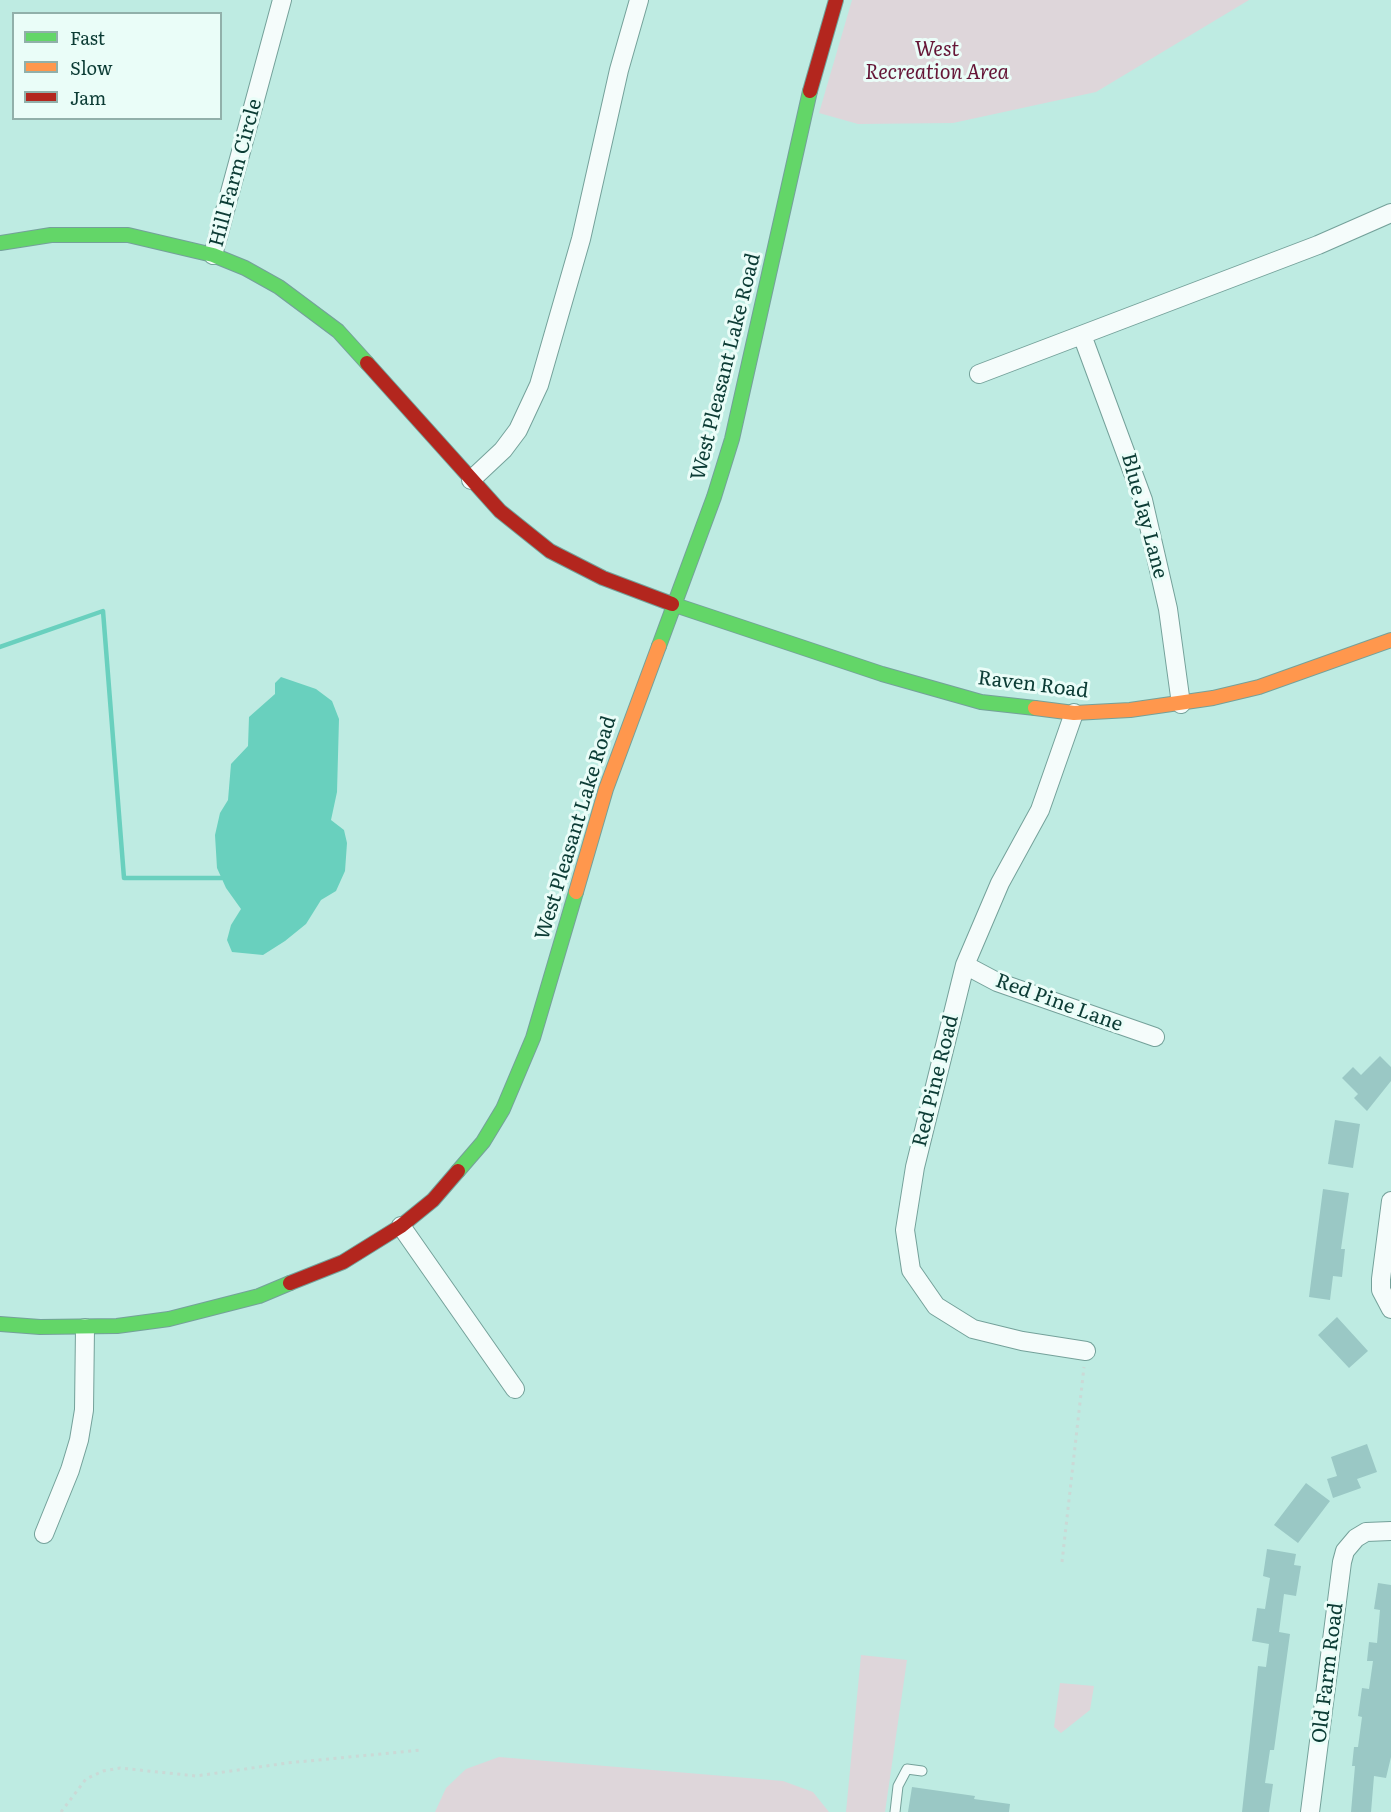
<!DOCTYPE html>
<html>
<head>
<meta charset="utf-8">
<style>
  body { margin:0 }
  #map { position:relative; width:1391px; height:1812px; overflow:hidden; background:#beebe2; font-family:Literata,serif }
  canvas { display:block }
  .legend { position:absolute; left:12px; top:12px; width:210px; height:108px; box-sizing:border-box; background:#eafdf8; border:2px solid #91b0aa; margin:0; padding:8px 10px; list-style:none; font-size:18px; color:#0c3c35 }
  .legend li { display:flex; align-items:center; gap:12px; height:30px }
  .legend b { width:30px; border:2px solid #91b0aa }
</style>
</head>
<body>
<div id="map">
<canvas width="1391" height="1812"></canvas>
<ul class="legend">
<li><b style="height:8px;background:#63d668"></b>Fast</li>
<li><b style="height:8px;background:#ff974d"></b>Slow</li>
<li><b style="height:8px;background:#b3261e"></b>Jam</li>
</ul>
</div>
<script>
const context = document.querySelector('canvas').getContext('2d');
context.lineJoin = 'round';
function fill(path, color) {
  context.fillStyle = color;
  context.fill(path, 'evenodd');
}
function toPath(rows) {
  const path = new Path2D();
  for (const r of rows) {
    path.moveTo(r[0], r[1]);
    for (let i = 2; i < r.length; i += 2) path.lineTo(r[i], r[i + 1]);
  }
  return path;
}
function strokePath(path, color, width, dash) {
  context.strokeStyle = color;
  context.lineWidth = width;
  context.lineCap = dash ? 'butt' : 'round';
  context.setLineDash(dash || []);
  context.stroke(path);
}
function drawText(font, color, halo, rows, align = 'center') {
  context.font = font + ' Literata,serif';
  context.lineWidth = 6;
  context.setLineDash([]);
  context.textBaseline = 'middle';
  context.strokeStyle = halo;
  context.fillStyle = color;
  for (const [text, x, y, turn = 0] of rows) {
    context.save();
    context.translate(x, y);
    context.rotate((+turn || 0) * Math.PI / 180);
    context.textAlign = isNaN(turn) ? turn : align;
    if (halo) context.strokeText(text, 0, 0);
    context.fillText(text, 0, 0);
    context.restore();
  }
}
const green = toPath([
  [852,0,1249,0,1096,92,953,123,858,124,819,113],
  [861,1655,907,1660,885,1812,846,1812],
  [1060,1683,1094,1686,1090,1710,1061,1733,1054,1727],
  [499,1757,783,1781,813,1792,829,1812,435,1812,446,1788,466,1769]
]);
const water = toPath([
  [281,677,316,689,332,701,339,719,337,792,331,820,344,830,347,843,345,871,336,891,321,900,306,924,285,941,263,955,232,952,227,940,231,925,241,909,226,888,217,868,215,835,220,813,228,800,231,764,248,746,249,717,275,694,275,683]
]);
const stream = toPath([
  [0,647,103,611,124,878,222,878]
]);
const building = toPath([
  [1380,1056,1391,1067,1391,1081,1367,1111,1354,1098,1358,1094,1342,1078,1353,1067,1361,1075],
  [1335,1120,1360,1124,1353,1168,1328,1164],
  [1323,1189,1349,1193,1341,1249,1345,1249,1342,1277,1333,1276,1330,1300,1309,1297],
  [1337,1317,1368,1351,1349,1368,1318,1335],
  [1367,1444,1377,1472,1357,1479,1361,1488,1333,1498,1327,1479,1337,1476,1331,1457],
  [1306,1483,1330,1501,1298,1543,1274,1525],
  [1267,1549,1296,1554,1294,1565,1301,1566,1296,1596,1284,1594,1279,1632,1290,1634,1274,1750,1270,1750,1265,1783,1273,1784,1269,1812,1242,1812,1258,1666,1266,1667,1269,1644,1252,1641,1257,1608,1265,1609,1270,1578,1263,1576],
  [1378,1583,1391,1585,1391,1757,1386,1778,1374,1776,1371,1812,1351,1812,1355,1766,1352,1766,1354,1747,1358,1747,1362,1717,1358,1716,1362,1688,1369,1689,1373,1661,1367,1661,1369,1642,1377,1643,1380,1610,1374,1609],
  [912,1787,975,1796,974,1799,1010,1804,1009,1812,908,1812]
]);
const path = toPath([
  [1062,1562,1084,1367],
  [61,1812,86,1779,103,1771,120,1768,196,1776,287,1763,422,1750]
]);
const lane = toPath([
  [895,1812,898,1786,907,1769,922,1771]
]);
const street = toPath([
  [213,255,282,0],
  [1082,335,1143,500,1168,609,1181,704],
  [979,374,1318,245,1391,213],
  [471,480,503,450,518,430,539,385,581,239,619,70,639,0],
  [1074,713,1040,810,1000,883,965,965,915,1167,905,1230,911,1270,936,1306,973,1329,1022,1341,1086,1351],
  [965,965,997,982,1155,1037],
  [1391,1201,1381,1279,1381,1290,1391,1309],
  [401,1226,515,1389],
  [44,1534,70,1470,79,1440,84,1410,85,1328],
  [1310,1812,1342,1562,1345,1551,1356,1538,1366,1532,1391,1531]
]);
const fast = toPath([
  [0,243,51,235,128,235,213,255,245,268,279,287,338,331,367,363],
  [672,604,882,674,981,702,1035,708],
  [659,646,714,497,732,439,810,91],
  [458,1171,483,1142,503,1109,533,1038,576,892],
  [0,1324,40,1327,117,1326,169,1319,259,1296,290,1283]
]);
const slow = toPath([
  [1035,708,1074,713,1130,710,1213,698,1259,687,1391,640],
  [576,892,606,789,659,646]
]);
const jam = toPath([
  [810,91,836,0],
  [367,363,500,511,550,551,603,578,672,604],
  [290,1283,343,1262,401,1226,433,1200,458,1171]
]);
const parkNames = [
  ["West",937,50],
  ["Recreation Area",937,73]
];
const streetNames = [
  ["Hill Farm Circle",236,173,-75],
  ["West Pleasant Lake Road",726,367,-76],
  ["Blue Jay Lane",1144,516,75],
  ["Raven Road",1033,685,7],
  ["West Pleasant Lake Road",576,828,-73],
  ["Red Pine Lane",1059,1003,20],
  ["Red Pine Road",936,1081,-76],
  ["Old Farm Road",1328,1673,-83]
];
fill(green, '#ded6da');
fill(water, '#69d0be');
strokePath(stream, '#69d0be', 4.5);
fill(building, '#9ac8c5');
strokePath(lane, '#74a19a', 11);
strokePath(street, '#74a19a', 20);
strokePath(fast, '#74a19a', 16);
strokePath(slow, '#74a19a', 16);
strokePath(jam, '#74a19a', 16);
strokePath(path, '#cad9d6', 3, [3, 4.5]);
strokePath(lane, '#f5fcfb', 9);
strokePath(street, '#f5fcfb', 18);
strokePath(fast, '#63d668', 14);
strokePath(slow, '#ff974d', 14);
strokePath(jam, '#b3261e', 14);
drawText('italic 20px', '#651536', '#eafdf8', parkNames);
drawText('20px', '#0c3c35', '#eafdf8', streetNames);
</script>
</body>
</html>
